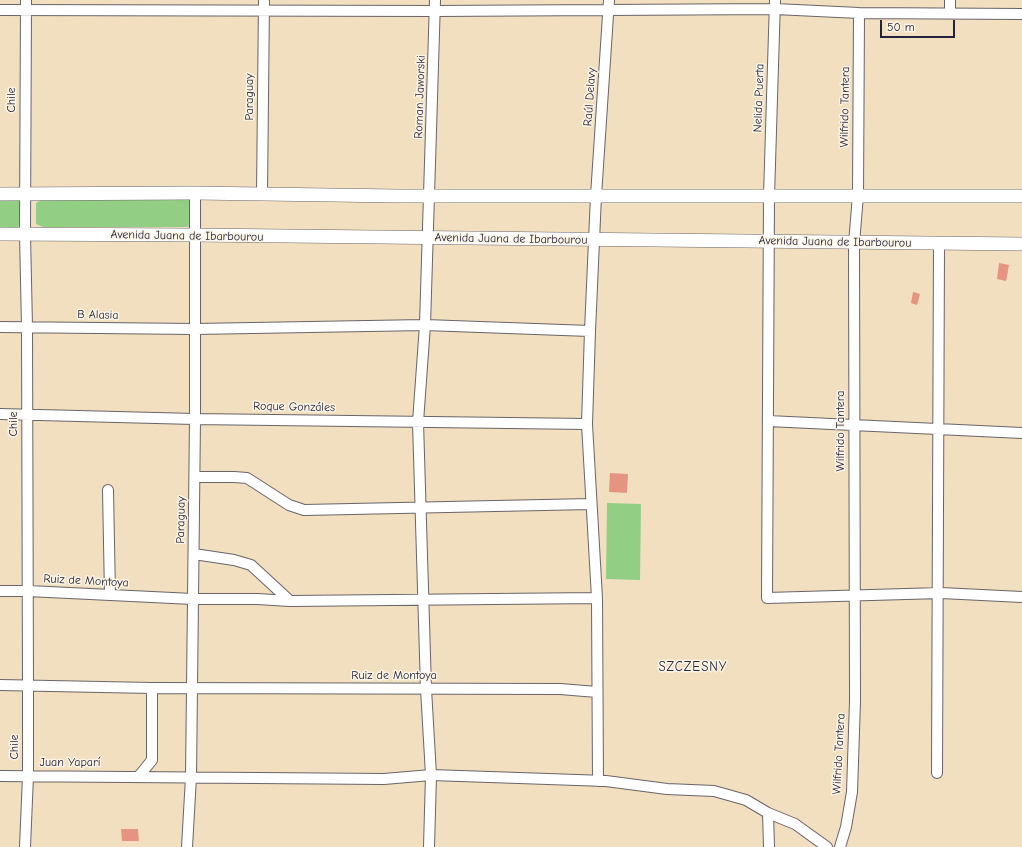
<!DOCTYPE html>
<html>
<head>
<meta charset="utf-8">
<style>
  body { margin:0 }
  #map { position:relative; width:1022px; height:847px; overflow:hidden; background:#f1dfbf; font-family:"Comic Neue",sans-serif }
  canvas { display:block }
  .scale { position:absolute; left:880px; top:20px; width:75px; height:18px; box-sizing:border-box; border:2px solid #22223b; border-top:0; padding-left:5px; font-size:12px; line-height:14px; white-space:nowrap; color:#22223b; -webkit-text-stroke:3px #fcf5e5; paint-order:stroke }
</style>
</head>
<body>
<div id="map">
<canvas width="1022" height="847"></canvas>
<div class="scale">50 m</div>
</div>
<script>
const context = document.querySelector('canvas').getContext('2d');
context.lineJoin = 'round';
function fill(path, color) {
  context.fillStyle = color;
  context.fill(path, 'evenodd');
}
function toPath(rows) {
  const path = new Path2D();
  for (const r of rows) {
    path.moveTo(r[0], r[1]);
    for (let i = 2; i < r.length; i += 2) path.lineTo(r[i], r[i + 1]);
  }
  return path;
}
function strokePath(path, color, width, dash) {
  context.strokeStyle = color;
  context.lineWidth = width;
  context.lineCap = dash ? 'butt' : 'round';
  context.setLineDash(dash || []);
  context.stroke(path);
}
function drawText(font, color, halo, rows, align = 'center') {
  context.font = font + ' "Comic Neue",sans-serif';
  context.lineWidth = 3;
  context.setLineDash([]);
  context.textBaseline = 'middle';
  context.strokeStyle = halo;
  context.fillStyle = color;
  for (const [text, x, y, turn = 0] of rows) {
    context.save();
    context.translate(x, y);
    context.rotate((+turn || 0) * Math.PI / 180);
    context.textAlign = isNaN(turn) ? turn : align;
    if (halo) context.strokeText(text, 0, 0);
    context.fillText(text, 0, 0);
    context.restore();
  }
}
const green = toPath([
  [45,198,186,199,194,201,195,222,188,227,43,227,36,224,36,203],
  [0,199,16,200,23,202,24,222,17,228,0,228],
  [607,503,641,504,640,580,606,579]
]);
const building = toPath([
  [999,263,1009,265,1006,281,997,279],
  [913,292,920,294,917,305,911,303],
  [610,473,628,474,627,493,609,492],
  [121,829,138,829,139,841,122,841]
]);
const minor = toPath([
  [775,0,769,196,767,598,941,593,1022,597],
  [0,10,435,11,775,9,859,13,1022,14],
  [950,13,950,0],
  [262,194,264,0],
  [0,327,195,329,425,325,590,331],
  [0,414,195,419,587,424],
  [768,421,1022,433],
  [195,477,234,477,247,478,289,505,304,510,591,504],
  [108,490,110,595],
  [194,554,234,560,251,565,290,601],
  [0,591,28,591,193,599,257,599,290,601,597,598],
  [0,685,152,688,560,689,597,692],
  [937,773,939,243],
  [0,776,384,779,431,775,606,781,667,789,714,791,746,800,768,813,795,824,827,847],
  [139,776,152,760,152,688],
  [598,781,597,598,587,424,590,331,596,196,609,0],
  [768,813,769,847],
  [25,847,28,776,28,685,27,327,25,234,26,0],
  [187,847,191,777,195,419,195,193],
  [429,847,431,775,426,689,418,422,425,325,435,0],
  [840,847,846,827,852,792,855,701,854,244,858,195,859,13]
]);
const major = toPath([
  [0,194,195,193,398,196,1022,196],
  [0,234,194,235,1022,244]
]);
const streetNames = [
  ["Paraguay",250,97,-90],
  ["Roman Jaworski",420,97,-88],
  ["Raúl Delavy",590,97,-86],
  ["Nelida Puerta",759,98,-88],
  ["Chile",12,100,-90],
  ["Wilfrido Tantera",845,107,-89],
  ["Avenida Juana de Ibarbourou",187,236,1],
  ["Avenida Juana de Ibarbourou",511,239,1],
  ["Avenida Juana de Ibarbourou",835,242,1],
  ["B Alasia",98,315,1],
  ["Roque Gonzáles",294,407,1],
  ["Chile",14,424,-90],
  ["Wilfrido Tantera",841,431,-90],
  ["Paraguay",181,520,-89],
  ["Ruiz de Montoya",86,581,3],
  ["Ruiz de Montoya",394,676],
  ["Chile",15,747,-90],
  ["Wilfrido Tantera",839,754,-87],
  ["Juan Yaparí",70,763]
];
const neighbourhoodNames = [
  ["SZCZESNY",693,667]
];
fill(green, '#92ce83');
fill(building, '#e69482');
strokePath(minor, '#6a6469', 12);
strokePath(major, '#6a6469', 14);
strokePath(minor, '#fff', 10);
strokePath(major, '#fff', 13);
drawText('12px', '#22223b', '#fcf5e5', streetNames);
context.letterSpacing = '1px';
drawText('13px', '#22223b', '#fcf5e5', neighbourhoodNames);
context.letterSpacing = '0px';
</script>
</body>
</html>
